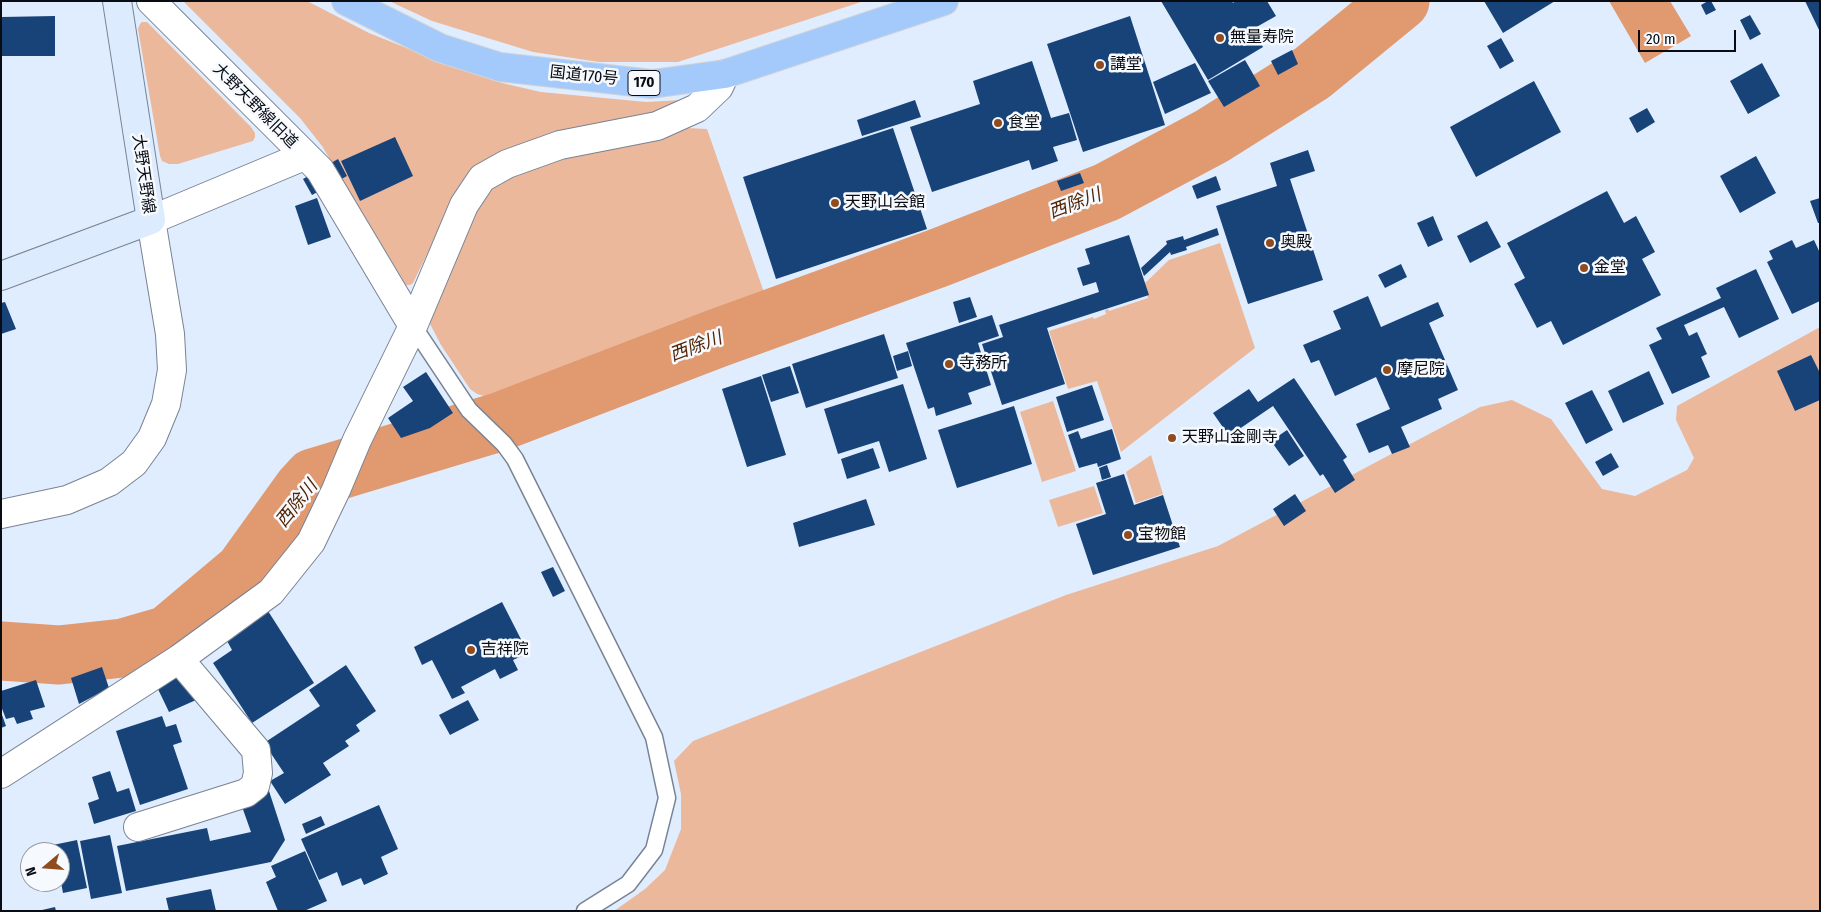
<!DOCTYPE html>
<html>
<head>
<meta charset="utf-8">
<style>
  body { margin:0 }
  #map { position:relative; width:1821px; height:912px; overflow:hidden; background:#e0edfe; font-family:"Fira Sans Condensed",sans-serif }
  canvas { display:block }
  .frame { position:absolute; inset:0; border:2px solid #090d13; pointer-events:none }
  .north { position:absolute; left:20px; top:842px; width:50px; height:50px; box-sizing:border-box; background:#f6f9fd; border:1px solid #979b9f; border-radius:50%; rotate:252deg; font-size:14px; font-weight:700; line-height:20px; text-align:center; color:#090d13 }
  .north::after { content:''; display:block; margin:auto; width:18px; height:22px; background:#904c1f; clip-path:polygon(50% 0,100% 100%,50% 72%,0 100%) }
  .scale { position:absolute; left:1638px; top:30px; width:98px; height:22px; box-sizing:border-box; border:2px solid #090d13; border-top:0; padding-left:6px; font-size:15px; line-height:18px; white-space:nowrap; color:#090d13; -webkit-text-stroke:4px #f6f9fd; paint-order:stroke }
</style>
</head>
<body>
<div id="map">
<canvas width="1821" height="912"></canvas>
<div class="frame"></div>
<div class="north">N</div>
<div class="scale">20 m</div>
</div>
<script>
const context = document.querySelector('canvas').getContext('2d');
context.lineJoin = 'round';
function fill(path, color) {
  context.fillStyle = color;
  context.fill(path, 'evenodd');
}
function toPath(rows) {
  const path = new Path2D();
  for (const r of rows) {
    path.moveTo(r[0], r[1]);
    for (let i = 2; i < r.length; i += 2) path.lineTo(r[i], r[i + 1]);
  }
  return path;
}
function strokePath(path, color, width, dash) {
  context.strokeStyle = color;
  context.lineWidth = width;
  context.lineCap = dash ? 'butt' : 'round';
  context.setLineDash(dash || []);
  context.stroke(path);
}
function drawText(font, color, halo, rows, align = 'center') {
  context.font = font + ' "Fira Sans Condensed","Noto Sans JP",sans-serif';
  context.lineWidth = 5;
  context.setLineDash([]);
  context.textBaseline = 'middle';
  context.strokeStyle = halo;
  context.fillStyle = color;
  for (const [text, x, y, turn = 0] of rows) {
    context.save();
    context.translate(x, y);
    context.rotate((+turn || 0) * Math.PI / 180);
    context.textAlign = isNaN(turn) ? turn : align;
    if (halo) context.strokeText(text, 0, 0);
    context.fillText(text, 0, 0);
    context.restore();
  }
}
const green = toPath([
  [183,1,307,1,369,33,454,67,502,83,541,92,646,102,682,100,674,109,564,137,445,217,413,283,410,285,406,285,322,146,300,118],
  [389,1,864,1,678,62,599,62,533,52,432,21],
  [142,22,147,22,251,127,255,133,255,137,253,141,178,164,169,164,162,161,160,156,138,29,140,24],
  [687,128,707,129,767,301,748,311,519,406,477,394,470,389,441,345,428,320,476,204,494,185,529,167,635,143],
  [1220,243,1255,348,1121,452,1097,381,1068,389,1049,331,1093,317,1094,319,1106,314,1105,310,1108,309,1109,311,1148,298,1144,284,1169,260],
  [1820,327,1820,911,614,911,645,889,665,870,681,829,681,794,674,761,693,741,1066,595,1218,546,1480,407,1512,400,1551,419,1602,489,1635,496,1687,470,1694,458,1676,420,1677,406],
  [1053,401,1076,471,1042,482,1020,412],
  [1151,455,1163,494,1136,503,1126,472],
  [1094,486,1103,513,1058,527,1049,500]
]);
const water = toPath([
  [1609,1,1670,1,1691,36,1645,63]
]);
const river = toPath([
  [1,651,59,655,123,648,168,635,244,571,303,489,313,478,499,422,715,339,938,258,1107,192,1212,136,1312,73,1400,1]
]);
const building = toPath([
  [1161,1,1232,1,1233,3,1235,1,1267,1,1276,16,1253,29,1263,47,1208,80],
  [1484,1,1555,1,1503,33],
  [1708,1,1711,1,1716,10,1706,15,1701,5],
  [1805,1,1820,1,1820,32],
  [1750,15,1761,34,1750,40,1740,20],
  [55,16,55,56,2,56,2,17],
  [1130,16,1165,125,1083,152,1047,44],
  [1501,38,1514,61,1500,69,1487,46],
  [1292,50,1298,64,1278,75,1271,61],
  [1245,60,1260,86,1224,107,1208,81],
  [1032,61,1051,118,1069,113,1077,140,1053,147,1058,161,1032,170,1029,160,932,192,910,127,980,104,973,81],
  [1195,63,1211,93,1165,114,1153,82],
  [1762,63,1780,96,1748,114,1730,81],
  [1534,81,1561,132,1476,177,1450,127],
  [915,100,921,117,862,136,857,120],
  [1647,108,1655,122,1637,133,1629,118],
  [893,128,927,229,776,279,743,177],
  [395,137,413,176,360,201,341,161],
  [1308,150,1315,171,1290,179,1323,280,1248,304,1216,206,1277,186,1270,163],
  [1756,156,1776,193,1740,213,1720,176],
  [338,159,347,176,312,195,303,179],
  [1080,173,1084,183,1061,191,1057,181],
  [1216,176,1221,190,1197,199,1192,186],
  [1607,191,1624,223,1636,216,1655,252,1642,259,1661,295,1563,345,1551,321,1537,328,1514,284,1525,278,1507,243],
  [317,198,331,237,308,245,295,206],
  [1820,198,1820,223,1818,223,1810,201],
  [1433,216,1443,240,1428,247,1417,223],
  [1487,221,1501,247,1470,263,1457,236],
  [1217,228,1219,235,1186,247,1187,250,1171,255,1170,252,1144,276,1141,268,1167,244,1166,241,1183,236,1184,240],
  [1129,235,1149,295,1047,328,1065,384,1002,405,982,344,1003,337,999,325,1099,292,1096,282,1083,286,1077,268,1090,264,1085,249],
  [1792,240,1796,248,1814,240,1820,253,1820,301,1792,314,1767,262,1773,259,1769,251],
  [1401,264,1407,277,1385,288,1378,275],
  [1756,269,1779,319,1739,338,1724,307,1684,325,1689,336,1697,332,1707,354,1701,357,1710,377,1672,394,1649,345,1662,339,1656,328,1721,298,1716,288],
  [1368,296,1381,327,1438,302,1444,316,1429,323,1458,390,1438,399,1442,409,1401,427,1410,447,1392,454,1388,445,1369,453,1356,424,1390,409,1376,377,1335,396,1319,360,1311,363,1303,345,1341,329,1333,311],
  [970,297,977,317,959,323,953,302],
  [5,302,16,329,1,334,1,303],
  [992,315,999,336,978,343,991,385,968,393,972,404,936,416,934,407,928,409,906,343],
  [884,334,898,378,806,408,792,364],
  [908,351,912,366,897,371,893,356],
  [1811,355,1820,373,1820,400,1795,411,1777,371],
  [790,366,799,393,771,402,762,375],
  [1649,371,1664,404,1623,423,1608,391],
  [426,372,453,413,430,428,401,438,388,418,413,401,403,387],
  [761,376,786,455,747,467,722,389],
  [1294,378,1347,457,1343,460,1355,480,1335,493,1323,474,1320,476,1273,406,1229,436,1213,413,1249,389,1258,402],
  [903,384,927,459,889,472,879,441,838,454,824,409],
  [1092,385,1104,420,1067,432,1056,397],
  [1592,390,1613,430,1586,444,1565,403],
  [1014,406,1032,464,957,488,938,430],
  [1112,429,1121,459,1098,467,1097,463,1079,468,1068,435,1078,431,1081,439],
  [1287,430,1304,456,1289,466,1271,441],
  [873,448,880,468,847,479,841,459],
  [1611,453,1619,467,1603,476,1595,462],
  [1107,465,1111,477,1102,480,1099,468],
  [1124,474,1134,505,1163,495,1180,547,1093,575,1076,524,1106,514,1096,483],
  [1295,494,1306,511,1284,526,1273,509],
  [866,499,875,525,799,547,793,523],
  [553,567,565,591,553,597,541,572],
  [502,602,528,653,513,660,518,670,500,679,495,669,461,687,465,693,452,699,432,660,422,665,414,647],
  [268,611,314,683,252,723,213,663,232,650,226,639],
  [346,665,376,711,356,725,360,731,345,741,349,746,323,763,331,775,285,804,270,781,284,773,264,743,320,706,309,690],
  [102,667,109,688,79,704,71,678],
  [185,674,196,700,169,712,157,687],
  [36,680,45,707,30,711,33,719,17,724,14,717,6,719,1,706,1,691],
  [468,700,479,720,450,735,439,715],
  [1,712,6,726,1,728],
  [162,716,166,727,176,724,182,742,173,745,188,789,140,805,116,731],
  [110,771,117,792,129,788,136,811,94,824,88,803,99,799,92,777],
  [269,791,285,840,271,862,126,891,117,846,207,828,210,841,251,832,240,801],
  [379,805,398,849,381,857,388,874,364,885,361,878,342,886,337,872,319,880,301,839],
  [321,816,325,825,306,834,302,824],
  [110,835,122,893,91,899,80,841],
  [77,840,87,888,63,893,60,877,60,852,55,852,53,845],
  [305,851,327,901,304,911,278,911,266,882,276,877,271,866],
  [211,889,216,911,169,911,166,898],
  [55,907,56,911,42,911,42,910]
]);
const service = toPath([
  [413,326,469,410,504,444,515,459,654,737,667,798,654,850,628,884,585,911]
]);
const minor = toPath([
  [151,1,320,170,413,326],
  [1,774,179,659,271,592,311,542,336,490,357,440,413,326,464,205,482,178,507,164,560,145,657,126,697,108,719,87,725,74],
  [138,827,246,793,255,786,258,773,256,750,179,659]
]);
const tertiary = toPath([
  [1,514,67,500,109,482,134,463,152,438,166,404,172,370,170,334,151,220,304,156]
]);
const secondary = toPath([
  [1,276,151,220,117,1]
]);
const trunk = toPath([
  [346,1,440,48,500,67,652,84,725,74,944,1]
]);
const markers = [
  [1220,38,5,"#904c1f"],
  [1100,65,5,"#904c1f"],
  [998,123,5,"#904c1f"],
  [835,203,5,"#904c1f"],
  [1270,243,5,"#904c1f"],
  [1584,268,5,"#904c1f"],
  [949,364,5,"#904c1f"],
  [1387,370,5,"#904c1f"],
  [1172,438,5,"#904c1f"],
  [1128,535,5,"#904c1f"],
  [471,650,5,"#904c1f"]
];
const shields = [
  [644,83,32]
];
const shieldNames = [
  ["170",644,83]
];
const poiNames = [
  ["無量寿院",1230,38],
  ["講堂",1110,65],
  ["食堂",1008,123],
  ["天野山会館",845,203],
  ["奥殿",1280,243],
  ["金堂",1594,268],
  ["寺務所",959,364],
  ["摩尼院",1397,370],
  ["天野山金剛寺",1182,438],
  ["宝物館",1138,535],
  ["吉祥院",481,650]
];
const streetNames = [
  ["国道170号",584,76,6],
  ["大野天野線旧道",255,106,45],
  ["大野天野線",143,174,82]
];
const waterNames = [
  ["西除川",1075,204,-21],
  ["西除川",696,347,-21],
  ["西除川",297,504,-51]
];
fill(green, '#ecb89c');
fill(water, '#e19970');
strokePath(river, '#e19970', 59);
fill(building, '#174379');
strokePath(service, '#788393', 19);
strokePath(minor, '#788393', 30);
strokePath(tertiary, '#788393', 30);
strokePath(secondary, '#788393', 30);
strokePath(trunk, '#d3d3d5', 30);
strokePath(service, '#fff', 16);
strokePath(minor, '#fff', 28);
strokePath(tertiary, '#fff', 28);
strokePath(secondary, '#ddebfe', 28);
strokePath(trunk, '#a4cafc', 28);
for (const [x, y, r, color] of markers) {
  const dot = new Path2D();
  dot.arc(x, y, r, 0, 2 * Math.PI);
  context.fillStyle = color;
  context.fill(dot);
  strokePath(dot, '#f6f9fd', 2);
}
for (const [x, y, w] of shields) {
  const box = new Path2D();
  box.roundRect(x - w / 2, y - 12.5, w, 25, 4);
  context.fillStyle = '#f6f9fd';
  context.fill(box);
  strokePath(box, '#090d13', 1);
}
drawText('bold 15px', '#090d13', null, shieldNames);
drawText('16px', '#090d13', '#f6f9fd', poiNames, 'left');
drawText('16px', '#090d13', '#f6f9fd', streetNames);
drawText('italic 18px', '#522403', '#f6f9fd', waterNames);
</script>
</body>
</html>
